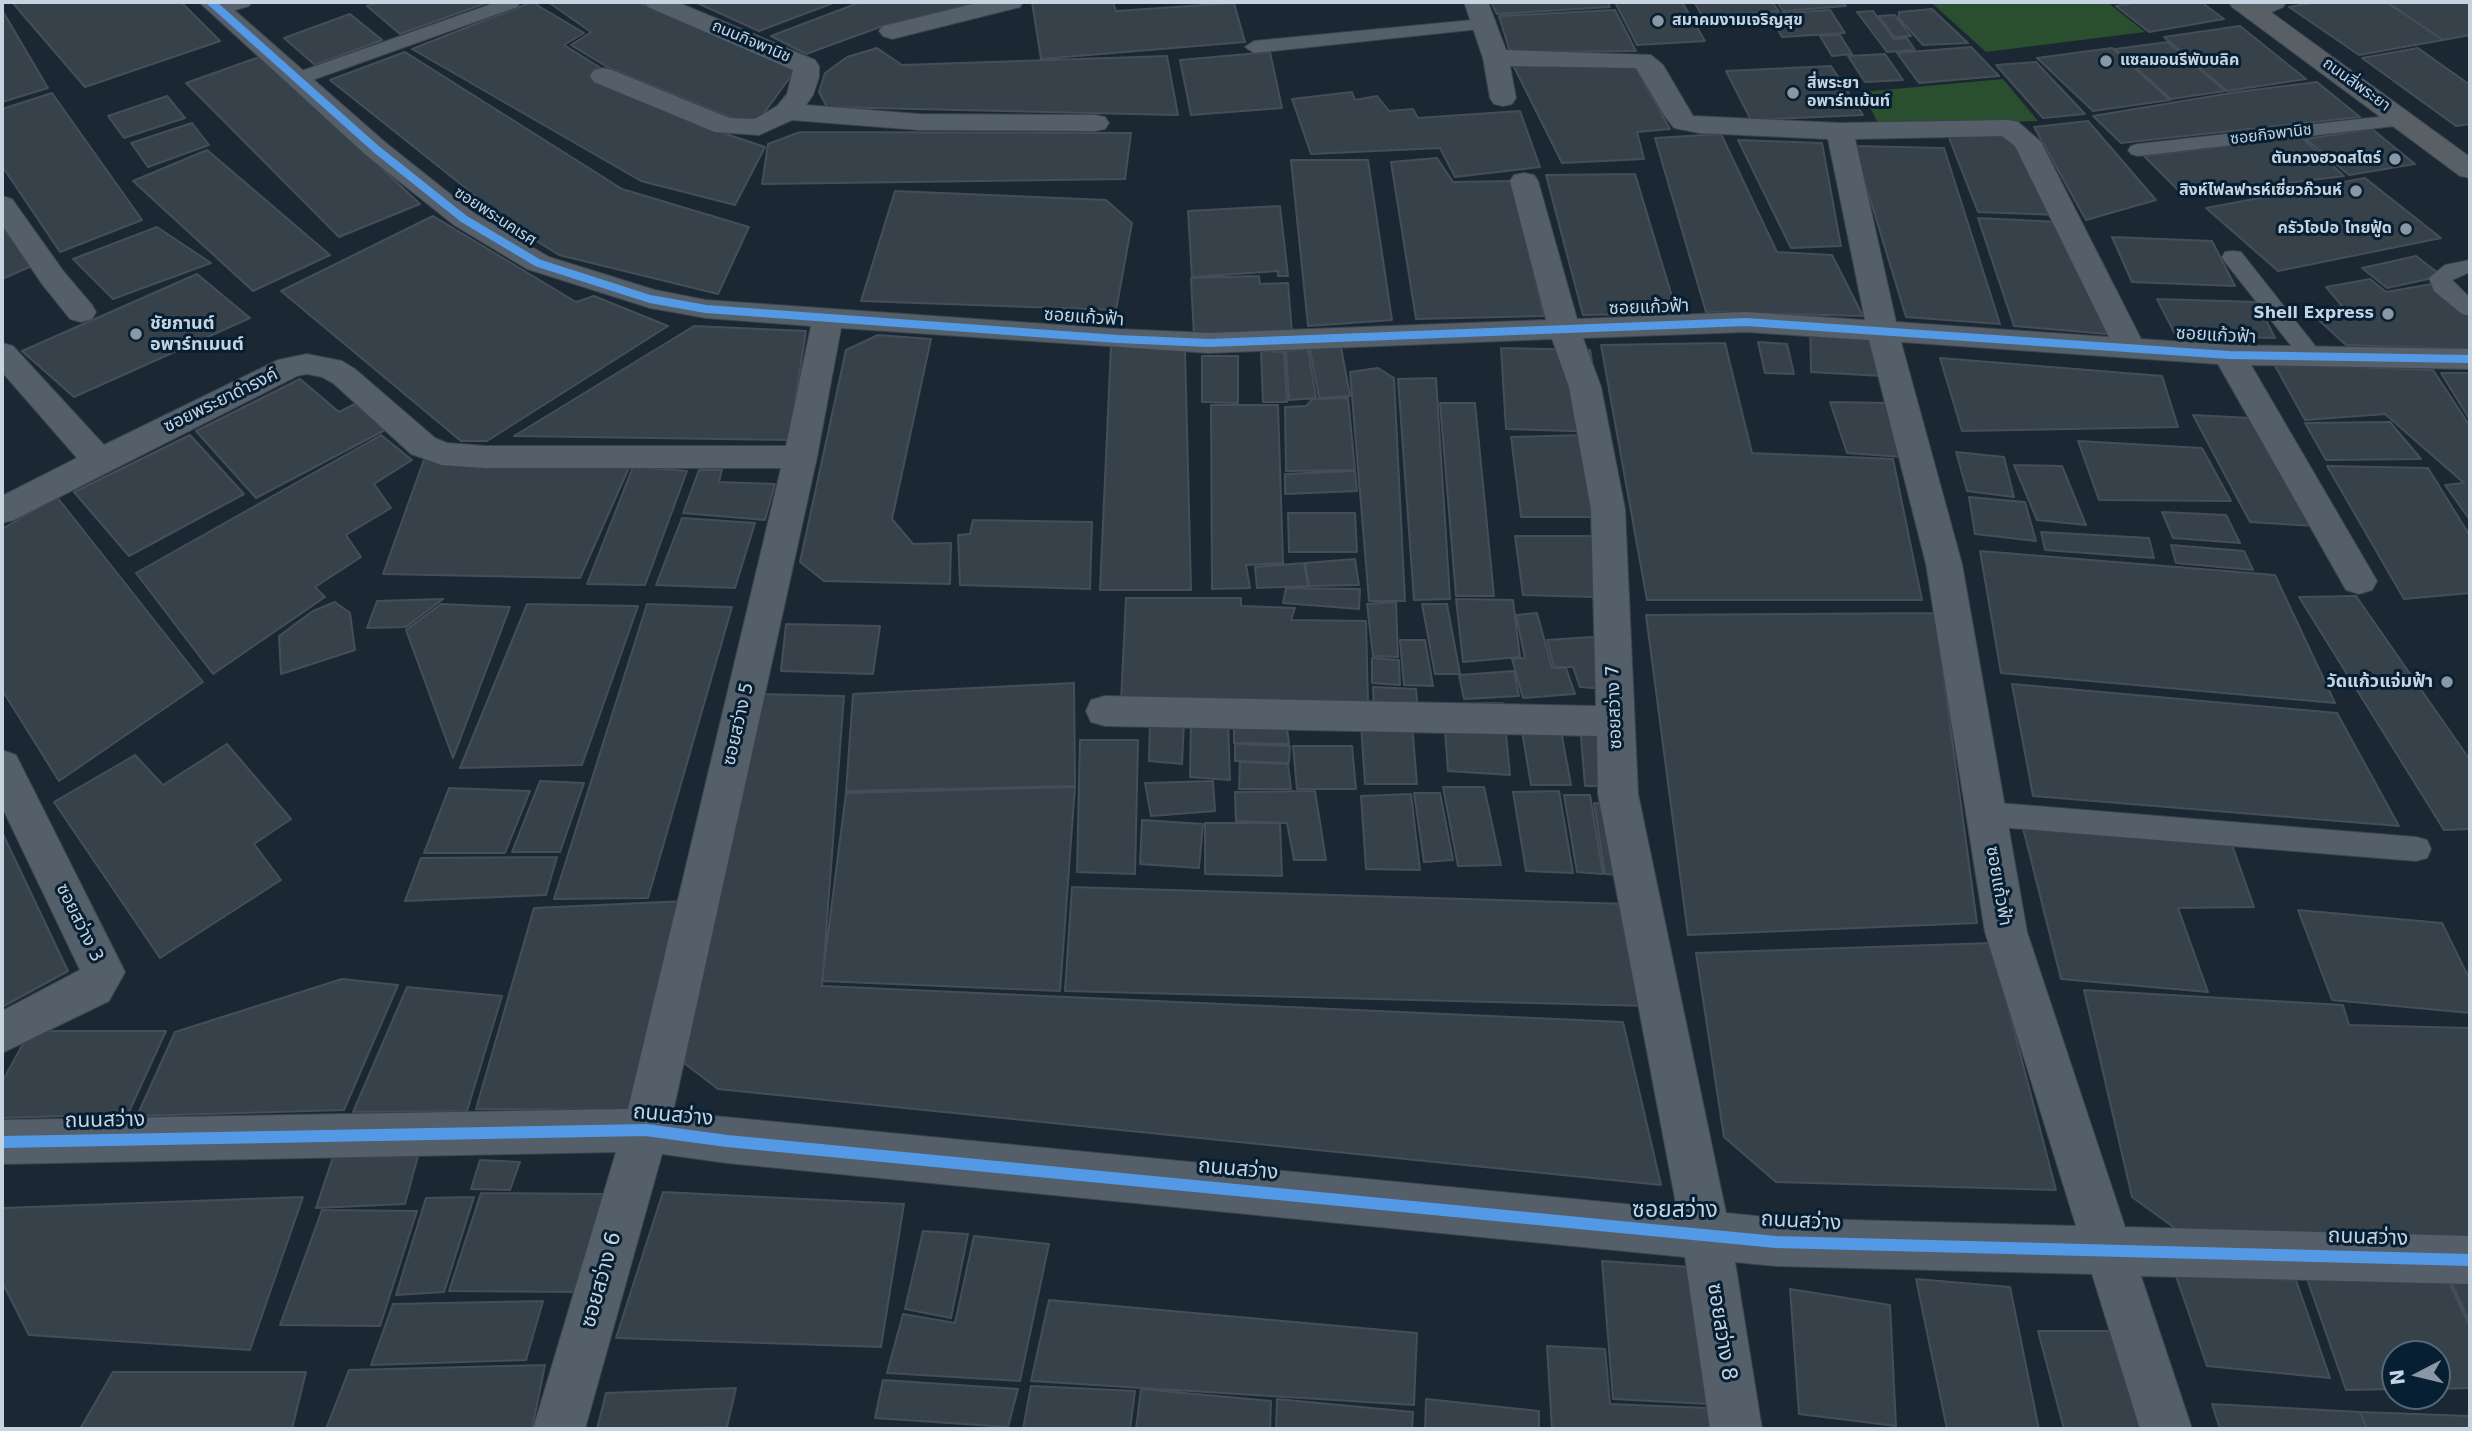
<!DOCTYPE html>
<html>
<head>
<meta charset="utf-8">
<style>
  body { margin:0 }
  #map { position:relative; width:2472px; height:1431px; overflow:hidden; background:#1b2833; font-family:"DejaVu Sans",sans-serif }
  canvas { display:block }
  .frame { position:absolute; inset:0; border:4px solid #c6d4e2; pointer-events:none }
  .north { position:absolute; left:2381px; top:1340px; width:70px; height:70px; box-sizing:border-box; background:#071f33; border:2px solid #536779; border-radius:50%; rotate:263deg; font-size:19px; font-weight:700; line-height:28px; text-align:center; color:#c6d4e2 }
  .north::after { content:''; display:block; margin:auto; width:24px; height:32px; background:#8a98a5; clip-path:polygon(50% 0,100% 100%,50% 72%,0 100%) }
</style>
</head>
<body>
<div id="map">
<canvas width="2472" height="1431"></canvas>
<div class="frame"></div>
<div class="north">N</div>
</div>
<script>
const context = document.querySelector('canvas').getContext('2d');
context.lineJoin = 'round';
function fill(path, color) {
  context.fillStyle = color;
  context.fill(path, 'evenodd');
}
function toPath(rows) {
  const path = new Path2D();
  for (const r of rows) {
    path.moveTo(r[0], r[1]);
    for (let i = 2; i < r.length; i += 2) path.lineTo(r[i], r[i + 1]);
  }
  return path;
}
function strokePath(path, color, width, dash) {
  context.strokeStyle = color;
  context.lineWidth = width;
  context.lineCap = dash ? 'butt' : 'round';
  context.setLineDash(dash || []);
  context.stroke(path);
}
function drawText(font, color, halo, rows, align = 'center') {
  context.font = font + ' "DejaVu Sans","Noto Sans Thai",sans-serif';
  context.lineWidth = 6;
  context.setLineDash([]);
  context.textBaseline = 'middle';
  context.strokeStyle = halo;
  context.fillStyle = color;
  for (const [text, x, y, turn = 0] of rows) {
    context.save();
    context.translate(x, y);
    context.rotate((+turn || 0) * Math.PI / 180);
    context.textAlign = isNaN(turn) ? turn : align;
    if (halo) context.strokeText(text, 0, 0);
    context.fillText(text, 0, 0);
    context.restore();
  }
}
const green = toPath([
  [1948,2,2107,2,2145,32,1986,52,1933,4],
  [2003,79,2038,121,1879,125,1862,92]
]);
const building = toPath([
  [12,2,181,2,220,41,85,87,12,2],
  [379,2,489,2,400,34,367,6,379,2],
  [532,2,584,33,564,45,604,70,594,76,726,134,765,147,735,205,641,181,412,49,532,2],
  [548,2,638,2,796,69,759,120,739,121,609,68,571,45,591,32,548,2],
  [695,2,836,2,759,31,695,2],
  [861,2,980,2,883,26,806,54,771,36,861,2],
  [1032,2,1113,2,1116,11,1234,3,1245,42,1041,59,1032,2],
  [1491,2,1608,2,1610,7,1497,14,1491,2],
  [1615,2,1682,2,1705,41,1637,45,1615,2],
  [1694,2,1772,2,1779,11,1703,17,1694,2],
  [1777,2,1843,2,1846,6,1783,11,1777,2],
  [2139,2,2201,2,2224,19,2149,32,2116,6,2139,2],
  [2317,2,2386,2,2443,40,2359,55,2289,7,2317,2],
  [2387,2,2470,2,2470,35,2443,40,2387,2],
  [1932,9,1968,43,1923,45,1899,18,1899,12,1932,9],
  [2,10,48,88,2,102,2,10],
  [1615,10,1636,51,1510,52,1499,16,1615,10],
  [1830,10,1845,33,1782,37,1769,14,1830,10],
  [1873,11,1894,39,1907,38,1915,50,1887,52,1857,12,1873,11],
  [350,14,382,40,315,65,284,38,350,14],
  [1895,15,1911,36,1894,37,1879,16,1895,15],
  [2240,26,2306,79,2227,91,2164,37,2240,26],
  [1840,35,1852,54,1832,56,1820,36,1840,35],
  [2168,42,2225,91,2171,99,2115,49,2168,42],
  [1971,47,1999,76,1919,83,1897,53,1971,47],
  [877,48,902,65,1167,56,1178,115,827,107,819,92,825,73,847,57,877,48],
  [2112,48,2170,100,2093,111,2037,58,2112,48],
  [2418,48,2470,85,2470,124,2456,126,2362,58,2418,48],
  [405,52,622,189,749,227,718,294,559,255,517,229,330,80,405,52],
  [1270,52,1282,108,1191,115,1180,60,1270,52],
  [1885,54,1903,80,1865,82,1848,56,1885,54],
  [262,56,420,204,339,237,186,83,262,56],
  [2036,62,2085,114,2043,118,1996,65,2036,62],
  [1512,63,1633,63,1670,129,1637,132,1644,159,1562,163,1512,63],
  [1831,66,1863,115,1751,120,1726,71,1831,66],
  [2317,82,2360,117,2121,143,2093,116,2237,92,2317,82],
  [1352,92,1355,100,1377,96,1389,111,1413,109,1418,118,1520,111,1540,167,1455,177,1440,148,1311,154,1292,99,1352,92],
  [52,93,142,220,60,252,2,166,2,109,52,93],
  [167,96,185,118,124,138,108,116,167,96],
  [2088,121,2156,200,2086,220,2034,127,2088,121],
  [192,123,209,145,148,167,131,143,192,123],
  [2372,129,2415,164,2349,175,2306,139,2372,129],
  [1946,130,2007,130,2057,215,1978,212,1946,130],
  [800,132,1131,133,1125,179,762,184,768,144,800,132],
  [1721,134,1777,252,1832,255,1863,316,1706,312,1655,138,1721,134],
  [2301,137,2344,176,2184,196,2144,156,2301,137],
  [1738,140,1822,143,1841,246,1791,248,1738,140],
  [1854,146,1944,148,2000,324,1906,317,1854,146],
  [207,150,330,255,253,291,133,181,207,150],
  [1437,158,1453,182,1511,181,1544,316,1416,319,1391,162,1437,158],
  [1291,160,1368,160,1392,320,1308,326,1291,160],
  [1635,174,1677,313,1583,315,1546,175,1635,174],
  [2365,178,2441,238,2278,271,2206,208,2365,178],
  [895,191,1106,200,1132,223,1116,310,861,301,895,191],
  [1280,206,1288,276,1278,276,1278,271,1192,277,1188,211,1280,206],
  [433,216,576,302,594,296,668,326,487,441,461,441,281,291,433,216],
  [1978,218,2060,222,2107,334,2014,326,1978,218],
  [2,220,34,265,2,279,2,220],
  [157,227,211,263,113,299,73,259,157,227],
  [2112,237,2212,241,2235,286,2132,282,2112,237],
  [2416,256,2442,276,2387,288,2362,268,2416,256],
  [197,274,250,318,74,397,22,351,197,274],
  [1259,276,1260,284,1288,283,1292,333,1194,337,1191,278,1259,276],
  [2370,279,2386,292,2432,284,2470,313,2470,349,2346,345,2310,312,2342,306,2326,287,2370,279],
  [2157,299,2257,302,2275,338,2176,336,2157,299],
  [1810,318,1870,322,1882,376,1811,372,1810,318],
  [694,326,806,331,789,440,514,436,694,326],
  [878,335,931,339,892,519,913,544,951,543,950,584,824,581,800,562,846,350,878,335],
  [1758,342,1787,344,1794,374,1765,373,1758,342],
  [1725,343,1752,453,1893,459,1922,600,1647,600,1601,345,1725,343],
  [1111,346,1185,350,1191,590,1100,590,1111,346],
  [1341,347,1350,396,1319,398,1310,349,1341,347],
  [1501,348,1590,350,1604,432,1506,429,1501,348],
  [1308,349,1316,398,1289,400,1286,351,1308,349],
  [1261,351,1284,352,1287,402,1263,402,1261,351],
  [1202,356,1238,356,1238,403,1202,402,1202,356],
  [1940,358,2162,376,2178,427,1962,431,1940,358],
  [2274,364,2433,370,2470,426,2470,520,2445,485,2464,483,2385,414,2305,420,2274,364],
  [1378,368,1394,378,1405,601,1369,601,1350,372,1378,368],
  [2441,373,2470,373,2470,420,2441,373],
  [1436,378,1450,599,1414,600,1398,379,1436,378],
  [300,379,339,412,355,404,385,430,256,498,196,431,300,379],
  [1348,398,1355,470,1286,471,1285,407,1306,406,1313,399,1348,398],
  [1830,402,1890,403,1903,457,1847,453,1830,402],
  [1440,403,1475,403,1494,596,1456,596,1440,403],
  [1211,405,1278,405,1283,563,1246,565,1250,588,1212,589,1211,405],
  [2193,415,2250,418,2314,526,2250,522,2193,415],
  [2390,422,2421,459,2326,460,2305,423,2390,422],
  [190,435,244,494,129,556,74,492,190,435],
  [381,435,412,460,374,484,391,508,346,535,361,557,315,587,325,597,213,674,136,573,381,435],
  [1586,435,1598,517,1521,517,1511,437,1586,435],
  [2078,441,2202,448,2231,501,2099,500,2078,441],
  [1956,452,2004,457,2014,497,1967,491,1956,452],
  [426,454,631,463,580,578,383,574,426,454],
  [2014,465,2062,466,2086,525,2037,520,2014,465],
  [2327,466,2428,468,2470,536,2470,593,2404,599,2327,466],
  [633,467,687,471,645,585,587,584,633,467],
  [699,470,722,470,719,482,775,484,765,520,683,513,699,470],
  [1355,471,1357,491,1285,494,1285,474,1355,471],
  [57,497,203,682,59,781,2,690,2,529,57,497],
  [1969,497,2025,502,2036,541,1975,534,1969,497],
  [2162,512,2226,515,2240,543,2173,538,2162,512],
  [1288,513,1355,513,1357,552,1289,552,1288,513],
  [682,518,755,523,735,588,656,585,682,518],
  [973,520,1092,522,1090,589,960,585,958,535,970,534,973,520],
  [2041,532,2149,538,2154,558,2045,550,2041,532],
  [1515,536,1593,536,1594,597,1523,595,1515,536],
  [2171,545,2244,551,2253,570,2176,563,2171,545],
  [1980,551,2275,575,2335,703,2001,673,1980,551],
  [1355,559,1359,585,1309,586,1305,563,1355,559],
  [1304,563,1308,586,1257,588,1255,567,1304,563],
  [1286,588,1360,589,1359,609,1283,603,1286,588],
  [2356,596,2470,760,2470,829,2444,830,2299,597,2356,596],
  [1126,598,1241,598,1241,606,1295,608,1291,620,1366,621,1368,704,1121,702,1126,598],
  [443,599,406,627,367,628,377,601,443,599],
  [1456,599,1513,600,1520,657,1463,662,1456,599],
  [335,602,350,613,355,650,281,674,279,636,313,611,335,602],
  [1396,602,1398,657,1373,656,1367,604,1396,602],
  [441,604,510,607,453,758,406,630,441,604],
  [527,604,638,606,582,765,460,768,527,604],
  [647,604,732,607,648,898,554,899,647,604],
  [1422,604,1447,604,1460,674,1435,674,1422,604],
  [1537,613,1552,668,1566,668,1575,694,1523,698,1512,659,1525,658,1516,615,1537,613],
  [1935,613,1977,923,1688,935,1646,615,1935,613],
  [786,624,880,626,873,674,781,671,786,624],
  [1607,636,1608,689,1580,687,1573,667,1554,667,1547,640,1607,636],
  [1400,640,1425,640,1433,686,1404,685,1400,640],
  [1372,658,1399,660,1400,685,1372,683,1372,658],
  [1514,671,1519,696,1464,699,1459,675,1514,671],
  [1074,683,1075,786,846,791,853,694,1074,683],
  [2012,684,2337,713,2399,826,2033,796,2012,684],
  [1373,687,1416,689,1418,713,1374,713,1373,687],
  [761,694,844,696,822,986,1623,1022,1661,1185,718,1089,684,1063,761,694],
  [1503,703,1510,775,1448,771,1443,704,1503,703],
  [1191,719,1228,721,1230,780,1190,777,1191,719],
  [1234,719,1286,719,1289,744,1234,743,1234,719],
  [1150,721,1184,721,1182,764,1149,761,1150,721],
  [1361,724,1412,724,1417,784,1365,784,1361,724],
  [1521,725,1560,725,1571,785,1531,785,1521,725],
  [1580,725,1609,726,1611,786,1585,786,1580,725],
  [1080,740,1138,740,1135,874,1077,872,1080,740],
  [227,744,291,819,254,844,281,880,160,958,54,802,135,755,163,785,227,744],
  [1235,744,1290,746,1289,763,1235,761,1235,744],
  [1293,746,1352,746,1356,789,1297,789,1293,746],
  [1240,762,1288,764,1291,789,1239,789,1240,762],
  [540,781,584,783,560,852,512,852,540,781],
  [1213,781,1215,811,1151,816,1145,783,1213,781],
  [1075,787,1060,991,822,981,846,793,1075,787],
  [1443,787,1484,787,1501,865,1458,866,1443,787],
  [449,788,530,791,505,853,424,853,449,788],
  [1315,791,1326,860,1294,860,1287,823,1236,821,1235,792,1315,791],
  [1559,791,1573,873,1526,871,1513,792,1559,791],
  [1414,793,1440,793,1453,860,1424,862,1414,793],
  [1411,794,1420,870,1366,869,1361,796,1411,794],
  [1564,795,1590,795,1603,874,1577,872,1564,795],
  [1594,803,1636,805,1650,877,1605,874,1594,803],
  [1142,820,1203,824,1199,868,1140,864,1142,820],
  [1205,823,1280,823,1282,876,1205,874,1205,823],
  [2022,824,2230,839,2254,907,2178,908,2208,992,2061,979,2022,824],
  [2,832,68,971,2,1007,2,832],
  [557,857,546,895,405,901,421,858,557,857],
  [1072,887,1628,904,1648,1006,1065,991,1072,887],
  [686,901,632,1110,476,1109,534,908,686,901],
  [2298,910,2442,923,2470,980,2470,1013,2332,1000,2298,910],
  [1991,943,2056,1190,1776,1182,1724,1137,1696,953,1991,943],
  [342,979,398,985,344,1110,137,1116,175,1032,342,979],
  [407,987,502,996,467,1111,353,1112,407,987],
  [2084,990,2343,1005,2349,1025,2470,1028,2470,1239,2183,1234,2132,1197,2084,990],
  [30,1031,166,1031,128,1114,2,1118,2,1082,30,1031],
  [418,1156,405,1204,316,1208,333,1157,418,1156],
  [480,1160,520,1162,510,1190,471,1189,480,1160],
  [663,1192,904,1204,881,1347,616,1338,663,1192],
  [481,1193,606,1194,576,1292,449,1291,481,1193],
  [303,1197,250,1350,29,1335,2,1282,2,1208,303,1197],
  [474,1197,444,1292,396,1295,426,1198,474,1197],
  [322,1210,417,1211,380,1326,280,1325,322,1210],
  [923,1231,968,1234,951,1318,905,1309,923,1231],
  [974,1236,1049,1244,1020,1381,887,1373,903,1314,955,1323,974,1236],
  [1602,1261,1691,1267,1709,1404,1613,1399,1602,1261],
  [2448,1275,2470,1276,2470,1323,2448,1275],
  [2176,1276,2296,1280,2330,1378,2207,1366,2176,1276],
  [2306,1276,2447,1278,2470,1327,2470,1388,2437,1389,2437,1354,2395,1354,2395,1389,2346,1390,2306,1276],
  [1916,1279,2010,1287,2039,1429,1947,1429,1916,1279],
  [1790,1289,1890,1305,1896,1426,1799,1414,1790,1289],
  [1049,1300,1417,1333,1414,1405,1031,1381,1049,1300],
  [543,1301,526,1360,371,1365,393,1304,543,1301],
  [2038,1331,2124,1331,2156,1429,2064,1429,2038,1331],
  [1547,1346,1605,1349,1610,1404,1709,1408,1712,1429,1552,1429,1547,1346],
  [545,1365,532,1429,326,1429,349,1370,545,1365],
  [113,1372,306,1372,292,1429,80,1429,113,1372],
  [883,1380,1018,1389,1008,1427,875,1418,883,1380],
  [1031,1386,1135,1391,1130,1429,1023,1429,1031,1386],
  [736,1388,727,1427,597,1429,606,1393,736,1388],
  [1141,1389,1271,1401,1270,1429,1136,1429,1141,1389],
  [1277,1399,1413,1412,1412,1429,1276,1429,1277,1399],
  [1426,1399,1539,1411,1539,1429,1425,1429,1426,1399],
  [2212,1404,2360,1412,2367,1429,2220,1429,2212,1404],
  [2360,1412,2470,1416,2470,1429,2367,1429,2360,1412]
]);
const lane = toPath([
  [224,2,252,2,249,6,225,13,213,13,210,9,213,5,224,2],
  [497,2,520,3,517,7,304,83,297,85,287,79,290,75,497,2],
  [1483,19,1492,24,1489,28,1254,53,1245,47,1254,41,1483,19],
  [2405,114,2412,116,2415,120,2412,124,2138,156,2131,154,2128,150,2131,146,2138,144,2405,114],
  [2233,251,2241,252,2320,352,2323,357,2320,362,2312,364,2304,362,2225,262,2222,257,2225,252,2233,251],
  [2470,260,2470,272,2452,280,2470,298,2470,316,2462,314,2434,291,2429,278,2445,265,2470,260],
  [1986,802,2416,837,2427,840,2431,849,2427,858,2416,861,1986,826,1976,822,1971,814,1976,806,1986,802]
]);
const street = toPath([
  [199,2,225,2,386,143,474,213,549,257,655,290,706,300,1118,329,1209,333,1546,320,1510,181,1514,175,1524,173,1534,175,1538,181,1577,319,1746,312,1865,320,1828,139,1699,133,1674,128,1664,115,1636,68,1510,66,1516,98,1512,104,1503,106,1494,104,1490,98,1483,58,1464,2,1488,2,1506,50,1651,55,1663,65,1693,116,1840,123,2008,120,2018,122,2041,142,2141,339,2229,345,2470,349,2470,369,2251,365,2377,581,2372,590,2359,594,2346,590,2218,364,1901,342,1962,564,2027,932,2125,1227,2470,1236,2470,1284,2141,1276,2192,1429,2140,1429,2092,1274,1776,1266,1735,1262,1762,1429,1710,1429,1685,1257,727,1163,662,1154,585,1429,533,1429,616,1152,2,1164,2,1120,628,1109,781,468,486,468,442,465,411,454,333,383,322,377,307,374,297,376,14,520,2,523,2,496,77,458,2,372,2,343,13,346,104,445,278,360,307,354,342,361,355,369,435,438,447,443,486,446,786,446,811,326,706,318,650,308,527,269,454,225,366,155,199,2],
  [2002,136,2015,146,2109,337,1896,322,1855,139,2002,136],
  [841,328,1209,353,1552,339,1569,387,1591,509,1596,706,1105,696,1091,700,1086,711,1091,722,1105,726,1597,736,1598,794,1677,1209,673,1112,817,457,841,328],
  [1746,332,1869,340,1926,564,1985,932,2076,1226,1776,1218,1726,1213,1638,794,1625,509,1601,387,1583,338,1746,332],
  [645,2,677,2,815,60,819,66,819,77,813,95,806,105,919,114,1095,115,1105,117,1109,123,1105,129,1095,131,919,130,792,120,759,135,715,132,594,82,590,76,594,70,603,68,612,70,729,118,755,119,777,106,787,94,793,70,648,7,645,2],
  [981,2,1023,2,1020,7,892,39,883,36,879,31,883,26,981,2],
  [2254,2,2286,2,2283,7,2263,16,2254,18,2245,16,2242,11,2254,2],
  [2,196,12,199,64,272,92,305,96,312,92,319,81,322,70,319,42,284,2,225,2,196],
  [2,750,16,755,125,972,109,1001,2,1053,2,1011,80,970,2,807,2,750]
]);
const secondary = toPath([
  [2229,2,2257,2,2470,157,2470,178,2460,176,2232,7,2229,2]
]);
const cyclewayFar1 = toPath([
  [211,2,376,149,464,219,538,263,650,299,706,309,1118,339,1209,343,1746,322,2229,355,2470,359]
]);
const cycleway = toPath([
  [2,1142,646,1130,727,1141,1776,1242,2470,1260]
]);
const markers = [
  [1658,21,7,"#8a98a5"],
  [2106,61,7,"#8a98a5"],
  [1793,93,7,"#8a98a5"],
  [2395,159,7,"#8a98a5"],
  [2356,191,7,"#8a98a5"],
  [2406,229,7,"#8a98a5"],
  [2388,314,7,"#8a98a5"],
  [136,334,7,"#8a98a5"],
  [2447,682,7,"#8a98a5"]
];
const farPoinames = [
  ["สมาคมงามเจริญสุข",1672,21,"left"],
  ["แซลมอนรีพับบลิค",2120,61,"left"],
  ["สี่พระยา",1807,84,"left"],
  ["อพาร์ทเม้นท์",1807,102,"left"],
  ["ตันกวงฮวดสโตร์",2381,159],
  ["สิงห์ไฟลฟารห์เซี่ยวก๊วนห์",2342,191],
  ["ครัวโอปอ ไทยฟู้ด",2392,229],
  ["Shell Express",2374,314]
];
const farStreetnames = [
  ["ถนนกิจพานิช",751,42,23],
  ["ถนนสี่พระยา",2356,85,36],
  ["ซอยกิจพานิช",2271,135,-7],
  ["ซอยพระนคเรศ",495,217,33]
];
const streetNames = [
  ["ซอยแก้วฟ้า",1649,308,-2],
  ["ซอยแก้วฟ้า",1084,318,4],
  ["ซอยแก้วฟ้า",2216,336,3],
  ["ซอยพระยาดำรงค์",221,401,-26],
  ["ซอยสว่าง 7",1615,707,-92],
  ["ซอยสว่าง 5",739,724,-77],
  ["ซอยแก้วฟ้า",1998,886,80],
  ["ซอยสว่าง 3",79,923,64]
];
const poiNames = [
  ["ชัยกานต์",150,324],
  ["อพาร์ทเมนต์",150,345],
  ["วัดแก้วแจ่มฟ้า",2433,682,"right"]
];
const nearStreetnames = [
  ["ถนนสว่าง",673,1116,5],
  ["ถนนสว่าง",105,1121,-1],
  ["ถนนสว่าง",1238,1170,5],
  ["ถนนสว่าง",1801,1222,3],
  ["ถนนสว่าง",2368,1238,2],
  ["ซอยสว่าง 6",602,1280,-74],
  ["ซอยสว่าง 8",1721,1332,81]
];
const nearNeighbourhoodnames = [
  ["ซอยสว่าง",1675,1211]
];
fill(green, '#294f2f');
fill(building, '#37414a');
strokePath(building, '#444e58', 2);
strokePath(lane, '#3a444e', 2);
strokePath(street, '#3a444e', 2);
strokePath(secondary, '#3a444e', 2);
fill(lane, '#555f69');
fill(street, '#555f69');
fill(secondary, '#596065');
strokePath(cyclewayFar1, '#5399e6', 8);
strokePath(cycleway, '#5399e6', 12);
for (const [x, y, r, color] of markers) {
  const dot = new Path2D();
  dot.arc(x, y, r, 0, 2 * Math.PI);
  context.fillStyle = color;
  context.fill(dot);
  strokePath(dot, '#071f33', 2.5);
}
drawText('bold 16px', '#c6d4e2', '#071f33', farPoinames, 'right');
drawText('16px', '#c6d4e2', '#071f33', farStreetnames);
drawText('18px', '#c6d4e2', '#071f33', streetNames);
drawText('bold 18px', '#c6d4e2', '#071f33', poiNames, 'left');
drawText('21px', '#c6d4e2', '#071f33', nearStreetnames);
drawText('23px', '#c6d4e2', '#071f33', nearNeighbourhoodnames);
</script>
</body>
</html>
